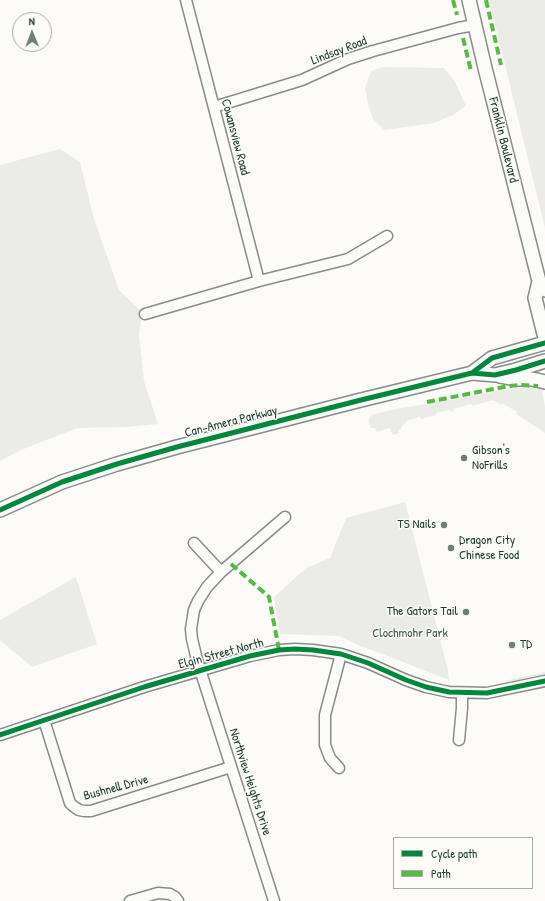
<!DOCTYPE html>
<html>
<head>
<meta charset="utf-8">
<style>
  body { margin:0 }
  #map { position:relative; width:545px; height:901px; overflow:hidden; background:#fcfbf8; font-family:"Patrick Hand",sans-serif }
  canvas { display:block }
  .legend { position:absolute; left:393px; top:837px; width:140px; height:52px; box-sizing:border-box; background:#fdfcf7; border:1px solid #a4b0a9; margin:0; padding:5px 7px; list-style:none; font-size:12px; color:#1f3d34 }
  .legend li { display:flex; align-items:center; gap:8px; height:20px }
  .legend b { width:20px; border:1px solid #a4b0a9 }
  .north { position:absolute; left:12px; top:12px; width:40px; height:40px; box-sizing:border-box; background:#fdfcf7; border:1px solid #a4b0a9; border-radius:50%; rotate:359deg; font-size:11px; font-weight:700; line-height:16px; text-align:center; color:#1f3d34 }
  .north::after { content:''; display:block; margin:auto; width:14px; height:18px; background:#6c8079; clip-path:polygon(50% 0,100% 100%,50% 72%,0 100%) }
</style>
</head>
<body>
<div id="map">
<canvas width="545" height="901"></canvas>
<ul class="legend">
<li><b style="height:5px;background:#00873e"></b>Cycle path</li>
<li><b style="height:5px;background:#58b947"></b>Path</li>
</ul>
<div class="north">N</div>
</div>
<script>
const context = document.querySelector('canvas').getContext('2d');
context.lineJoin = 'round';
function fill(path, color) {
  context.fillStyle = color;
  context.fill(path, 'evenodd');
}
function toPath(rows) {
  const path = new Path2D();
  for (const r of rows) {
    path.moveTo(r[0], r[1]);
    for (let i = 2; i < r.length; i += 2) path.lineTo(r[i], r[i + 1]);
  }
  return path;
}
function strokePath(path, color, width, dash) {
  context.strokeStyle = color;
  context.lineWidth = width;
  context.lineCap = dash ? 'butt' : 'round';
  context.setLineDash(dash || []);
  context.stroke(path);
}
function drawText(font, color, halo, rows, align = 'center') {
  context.font = font + ' "Patrick Hand",sans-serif';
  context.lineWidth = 3;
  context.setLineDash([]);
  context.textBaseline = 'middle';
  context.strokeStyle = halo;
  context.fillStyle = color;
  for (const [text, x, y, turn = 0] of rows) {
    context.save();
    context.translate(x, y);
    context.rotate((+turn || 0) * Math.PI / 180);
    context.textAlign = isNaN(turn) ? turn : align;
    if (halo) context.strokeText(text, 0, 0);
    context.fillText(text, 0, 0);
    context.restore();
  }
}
const green = toPath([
  [489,0,545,0,545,228],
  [383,67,444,68,455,82,466,106,453,115,434,123,384,130,373,119,368,104,365,88,371,71],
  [60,149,80,162,94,219,119,290,142,312,139,335,144,381,158,424,126,427,77,428,21,450,0,461,0,165],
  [529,387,542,390,545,407,545,434,544,432,516,414,517,412,502,403,501,405,493,400,472,406,471,404,453,409,454,411,450,412,449,410,436,413,436,415,421,419,420,417,406,421,406,423,403,425,400,430,398,430,399,433,394,435,392,434,390,428,377,432,375,428,371,428,369,423,369,418,371,415,386,411,515,388],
  [405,502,448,670,449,680,385,655,360,646,339,636,280,634,274,597,306,568,330,558,346,518],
  [76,577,97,644,32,667,0,640,0,620],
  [545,672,545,676,526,680,500,682]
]);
const minor = toPath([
  [186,0,259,281],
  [214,107,302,80,348,59,373,51,458,28,475,25],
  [145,314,259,281,348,259,387,236],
  [194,543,221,572],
  [44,720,70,803,73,806,79,810,84,811,91,811,231,767],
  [0,735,144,687,250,656,279,650,295,649,313,650,341,654,368,663,406,680,426,687,449,692,487,693,545,681],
  [459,740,462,708,462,693],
  [339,768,330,758,325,745,325,715,341,654],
  [130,901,158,893,170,894,175,897,178,901],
  [274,901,197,660,192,639,191,629,194,610,198,601,207,587,221,572,285,517]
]);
const major = toPath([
  [469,0,485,68,539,281,545,290],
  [539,281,535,298,545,338],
  [472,373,492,358,545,343],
  [500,376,517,379,532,379,545,382],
  [0,510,62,482,117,464,177,447,361,400,472,373,495,375,516,370,545,361]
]);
const quiet = toPath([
  [453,0,457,15],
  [486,0,501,65],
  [463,38,471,71],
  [427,402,509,386,522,385,538,386],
  [231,564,269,597,279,650]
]);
const cycleway = toPath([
  [472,373,492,358,545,343],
  [0,510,62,482,117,464,177,447,361,400,472,373,495,375,516,370,545,361],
  [0,735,144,687,250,656,279,650,295,649,313,650,341,654,368,663,406,680,426,687,449,692,487,693,545,681]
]);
const markers = [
  [464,458,4,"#6c8079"],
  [444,525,4,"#6c8079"],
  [451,548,4,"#6c8079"],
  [466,612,4,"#6c8079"],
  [512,645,4,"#6c8079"]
];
const streetNames = [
  ["Lindsay Road",339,51,-21],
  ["Cowansview Road",235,137,75],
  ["Franklin Boulevard",503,140,76],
  ["Can-Amera Parkway",231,422,-14],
  ["Elgin Street North",221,654,-15],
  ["Northview Heights Drive",250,782,72],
  ["Bushnell Drive",116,788,-15]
];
const poiNames = [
  ["Gibson's",472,451],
  ["NoFrills",472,466],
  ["TS Nails",436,525,"right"],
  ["Dragon City",459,541],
  ["Chinese Food",459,556],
  ["The Gators Tail",458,612,"right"],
  ["TD",520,645]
];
const parkNames = [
  ["Clochmohr Park",410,634]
];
fill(green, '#ebece8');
strokePath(minor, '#888d8a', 13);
strokePath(major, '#888d8a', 16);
strokePath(minor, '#fbfbf9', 10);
strokePath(major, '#fbfbf9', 13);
strokePath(quiet, '#58b947', 4, [8, 4]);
strokePath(cycleway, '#00873e', 5);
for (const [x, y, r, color] of markers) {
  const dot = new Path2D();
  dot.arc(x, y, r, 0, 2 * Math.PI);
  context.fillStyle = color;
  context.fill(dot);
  strokePath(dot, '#fdfcf7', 1.5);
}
drawText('13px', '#1f3d34', '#fdfcf7', streetNames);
drawText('13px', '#1f3d34', '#fdfcf7', poiNames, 'left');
drawText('13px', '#455e55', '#fdfcf7', parkNames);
</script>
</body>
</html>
